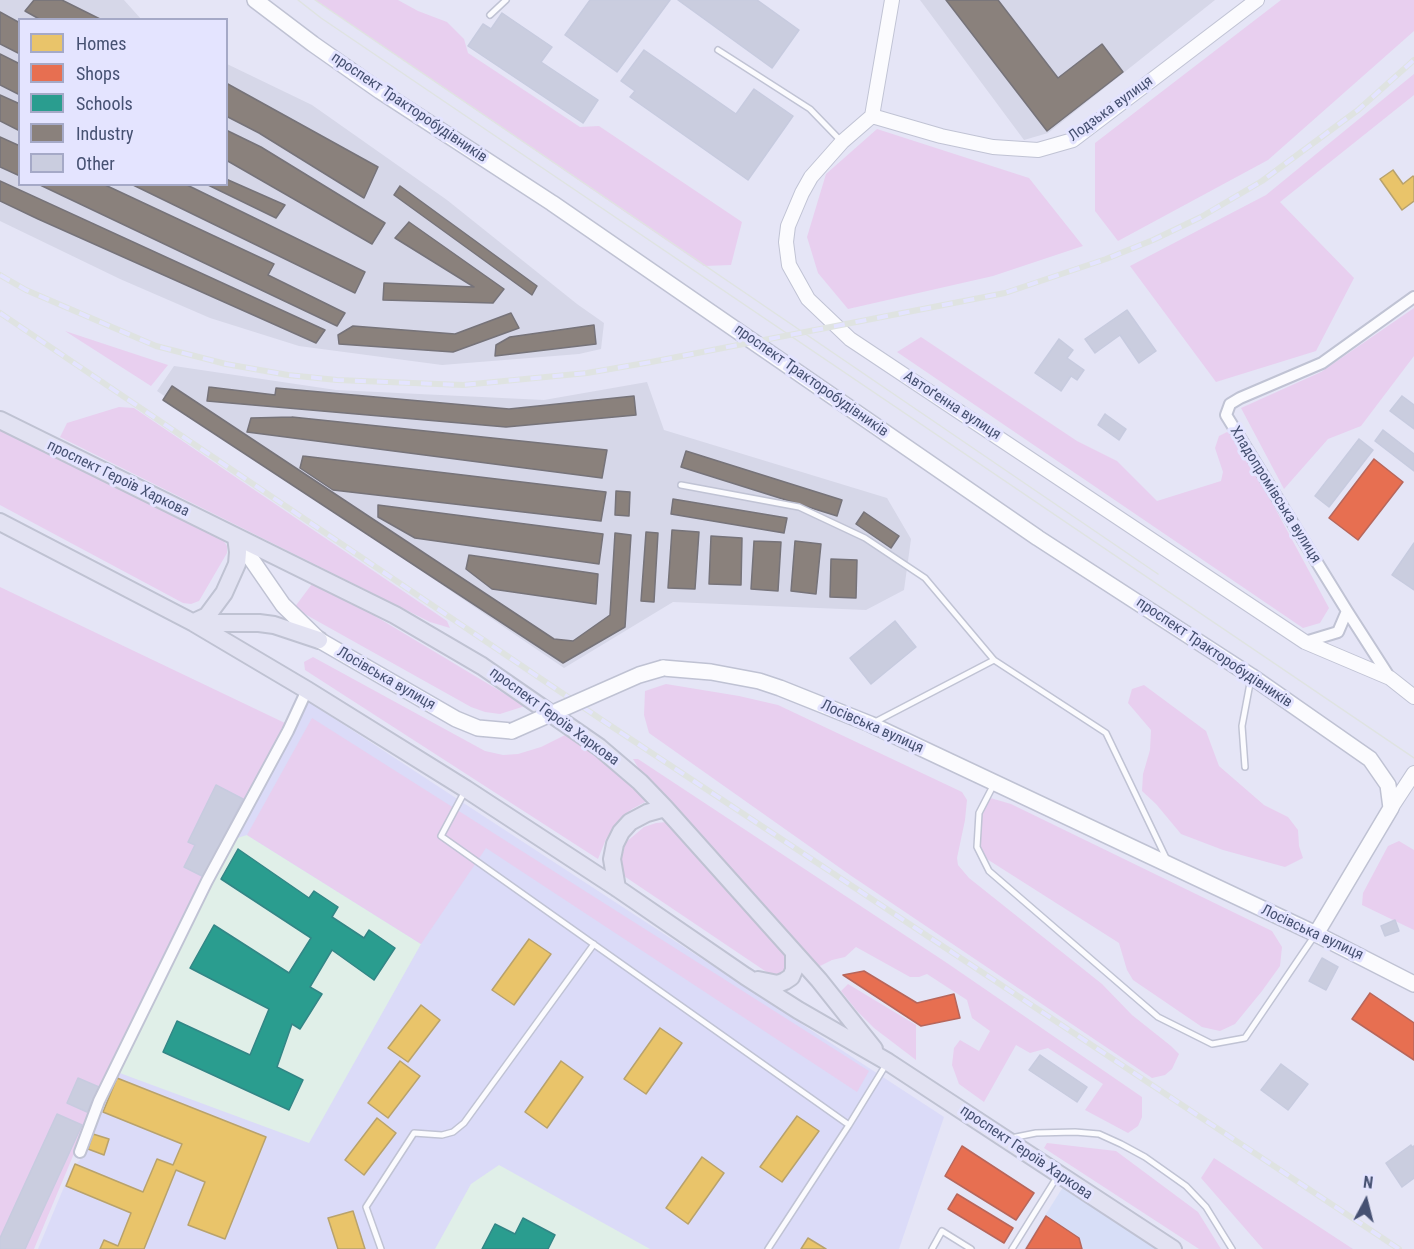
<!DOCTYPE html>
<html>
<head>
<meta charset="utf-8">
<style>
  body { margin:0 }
  #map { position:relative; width:1414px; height:1249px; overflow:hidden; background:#e5e5f6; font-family:"Roboto Condensed",sans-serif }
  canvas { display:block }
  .legend { position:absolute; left:18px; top:18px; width:210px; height:168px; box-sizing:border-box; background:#e4e4ff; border:2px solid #a5a9c7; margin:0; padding:8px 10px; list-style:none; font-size:18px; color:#465172 }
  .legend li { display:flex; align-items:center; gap:12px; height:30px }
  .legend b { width:30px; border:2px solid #a5a9c7 }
  .north { position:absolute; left:1336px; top:1171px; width:60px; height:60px; -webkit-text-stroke:4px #e4e4ff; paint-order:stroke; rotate:7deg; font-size:16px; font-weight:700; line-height:24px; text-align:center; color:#465172 }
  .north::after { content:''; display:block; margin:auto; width:21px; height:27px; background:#465172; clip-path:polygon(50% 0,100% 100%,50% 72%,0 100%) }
</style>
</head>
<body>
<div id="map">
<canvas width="1414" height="1249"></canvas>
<ul class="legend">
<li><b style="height:16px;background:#e9c46a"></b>Homes</li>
<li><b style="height:16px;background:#e76f51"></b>Shops</li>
<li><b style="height:16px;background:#2a9d8f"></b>Schools</li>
<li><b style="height:16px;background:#8a817c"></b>Industry</li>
<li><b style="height:16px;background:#cacddf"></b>Other</li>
</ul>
<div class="north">N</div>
</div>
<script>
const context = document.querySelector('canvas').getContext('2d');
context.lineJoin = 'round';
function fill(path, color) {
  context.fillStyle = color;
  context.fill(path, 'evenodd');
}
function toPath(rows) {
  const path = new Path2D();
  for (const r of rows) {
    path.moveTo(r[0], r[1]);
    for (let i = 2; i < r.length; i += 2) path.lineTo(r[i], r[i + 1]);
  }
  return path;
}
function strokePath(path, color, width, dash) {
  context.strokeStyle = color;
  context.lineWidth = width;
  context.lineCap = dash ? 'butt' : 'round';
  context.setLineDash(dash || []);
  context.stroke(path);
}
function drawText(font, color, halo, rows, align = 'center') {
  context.font = font + ' "Roboto Condensed",sans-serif';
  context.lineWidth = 6;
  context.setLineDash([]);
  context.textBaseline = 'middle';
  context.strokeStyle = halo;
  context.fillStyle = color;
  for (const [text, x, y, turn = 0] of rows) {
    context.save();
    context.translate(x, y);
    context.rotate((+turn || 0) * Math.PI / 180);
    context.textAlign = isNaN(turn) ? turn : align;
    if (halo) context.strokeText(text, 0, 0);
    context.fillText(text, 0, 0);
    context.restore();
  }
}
const residential = toPath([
  [309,702,944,1117,899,1249,38,1249,72,1168,80,1160,104,1097,209,885]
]);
const commercial = toPath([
  [1063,1187,1156,1249,1024,1249]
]);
const industrial = toPath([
  [0,0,124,0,141,19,20,20,20,184,226,184,227,64,312,105,447,200,577,304,604,323,601,349,579,354,442,365,299,346,210,318,120,279,0,221],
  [920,0,1215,0,1048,133,1024,140],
  [174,366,336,390,544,400,647,382,664,430,887,498,911,539,904,590,866,610,673,602,564,668,157,391]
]);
const education = toPath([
  [247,835,421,944,309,1143,117,1072,234,839],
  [499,1165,650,1249,435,1249,471,1184]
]);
const green = toPath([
  [315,0,398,0,418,11,447,22,464,39,468,53,580,127,599,126,742,222,731,265,704,266],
  [1281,0,1414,0,1414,31,1268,160,1118,241,1095,211,1095,143],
  [1414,74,1414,95,1280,202,1354,278,1316,351,1216,382,1130,266,1266,195],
  [877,129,1029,178,1083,246,993,276,848,309,818,273,807,237,826,174],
  [1414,308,1414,356,1361,426,1328,439,1284,489,1241,408,1321,372],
  [65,331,168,365,151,386],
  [921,337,1077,441,1117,461,1157,501,1221,481,1223,472,1215,448,1219,436,1227,432,1236,436,1329,608,1320,623,1303,628,897,352],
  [119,407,134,408,447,621,450,628,430,622,60,437,67,423],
  [0,428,222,538,227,546,227,553,199,601,191,604,183,603,0,505],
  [315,580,525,706,500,714,485,712,471,707,294,608],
  [0,587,287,724,96,1101,34,1249,0,1249],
  [313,657,485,751,503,755,518,754,541,747,565,735,593,753,623,776,647,801,632,809,616,823,606,839,598,859,305,670,304,662],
  [666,684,739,696,778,705,962,792,967,800,965,820,957,858,958,865,969,878,1102,984,1132,1015,1171,1046,1179,1054,1172,1069,1165,1075,1152,1078,850,875,649,733,644,715,645,691],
  [1144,685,1206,731,1219,766,1264,805,1288,817,1298,830,1299,846,1303,858,1285,867,1223,850,1181,834,1156,804,1142,791,1143,774,1150,750,1151,730,1128,703,1132,689],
  [312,718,869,1071,857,1092,486,848,421,944,247,835],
  [633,759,638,759,947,963,1142,1097,1142,1117,1138,1126,1128,1133,1085,1110,1103,1084,1048,1048,1030,1053,1016,1045,984,1102,959,1084,952,1065,954,1048,960,1040,979,1051,990,1031,972,1018,967,1000,927,974,919,977,910,977,856,947,845,957,832,960,818,967,642,774],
  [987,797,1011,804,1272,931,1282,947,1280,966,1262,991,1235,1024,1220,1031,1202,1027,1133,980,1127,970,1119,943,979,854,979,813],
  [667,822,788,957,786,973,777,976,771,975,624,876,620,867,625,843,644,827,656,823],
  [1399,841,1414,850,1414,930,1362,905,1363,893,1388,846],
  [848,984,916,1025,916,1060,874,1028,857,1011,841,991],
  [1047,1143,1116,1151,1198,1212,1221,1249,1199,1249,1044,1148],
  [1214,1158,1353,1249,1263,1249,1201,1178]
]);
const homes = toPath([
  [1393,170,1403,184,1413,176,1414,177,1414,201,1402,210,1380,179,1393,170],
  [529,939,551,954,514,1005,492,990,529,939],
  [421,1005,440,1020,408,1062,388,1048,421,1005],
  [660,1028,682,1043,646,1094,624,1079,660,1028],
  [400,1061,420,1076,388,1118,368,1103,400,1061],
  [561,1061,583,1077,547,1128,525,1112,561,1061],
  [117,1078,266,1137,225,1239,188,1225,205,1182,176,1170,144,1249,100,1249,104,1240,118,1246,131,1213,66,1186,75,1164,143,1192,157,1159,173,1165,182,1144,103,1112,117,1078],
  [797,1116,819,1131,782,1182,760,1167,797,1116],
  [377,1118,396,1133,364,1175,345,1160,377,1118],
  [93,1134,109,1139,104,1155,88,1149,93,1134],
  [702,1157,724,1173,688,1224,666,1208,702,1157],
  [353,1211,365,1249,338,1249,328,1218,353,1211],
  [808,1238,826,1249,801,1249,808,1238]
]);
const shops = toPath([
  [1374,459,1403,482,1358,540,1329,518,1374,459],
  [864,971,917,1003,954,994,960,1018,921,1026,843,975,864,971],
  [1370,993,1414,1023,1414,1060,1352,1019,1370,993],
  [962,1146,1034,1193,1016,1220,945,1176,962,1146],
  [957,1194,1013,1228,1004,1243,948,1209,957,1194],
  [1046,1216,1079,1238,1082,1249,1026,1249,1046,1216]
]);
const schools = toPath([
  [238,849,309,898,314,891,338,907,332,917,364,938,369,930,395,948,374,980,332,950,310,987,322,994,300,1029,292,1024,277,1067,303,1080,289,1110,163,1052,177,1021,250,1055,269,1009,190,968,214,925,289,973,311,938,221,879,238,849],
  [523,1218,555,1235,548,1249,482,1249,495,1224,515,1234,523,1218]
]);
const industry = toPath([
  [34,0,62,0,102,20,41,20,25,11,34,0],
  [946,0,998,0,1058,78,1102,44,1123,72,1047,131,946,0],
  [0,12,20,23,20,54,0,44,0,12],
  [0,54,20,64,20,95,0,85,0,54],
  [226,83,378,167,364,198,259,133,226,116,226,83],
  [0,95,20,104,20,131,0,121,0,95],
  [226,130,261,147,385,223,372,244,226,160,226,130],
  [0,137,20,146,20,176,0,167,0,137],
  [226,179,285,205,276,218,206,184,226,184,226,179],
  [0,181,325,330,316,343,38,219,0,201,0,181],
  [38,184,103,184,274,264,268,275,345,313,337,326,38,184],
  [131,184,185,184,365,272,355,293,131,184],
  [400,186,537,286,532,295,394,195,400,186],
  [409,222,504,289,493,303,383,300,384,283,474,287,395,238,409,222],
  [511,313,519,328,453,352,339,344,338,335,353,326,455,334,511,313],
  [594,325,596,344,495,356,496,345,510,337,594,325],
  [172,386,554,639,573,641,610,615,615,533,631,535,625,627,563,663,163,400,172,386],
  [209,387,275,395,276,388,509,409,634,396,636,415,506,427,207,401,209,387],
  [292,417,607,450,602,478,247,432,251,418,292,417],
  [686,451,842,500,837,516,681,467,686,451],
  [303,456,606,492,601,521,333,490,300,468,303,456],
  [616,491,630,492,629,516,615,515,616,491],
  [673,499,787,518,784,533,671,514,673,499],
  [378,505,603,534,599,564,415,538,378,517,378,505],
  [864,512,899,536,891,548,856,524,864,512],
  [672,530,699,532,695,589,668,588,672,530],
  [646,532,658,533,654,602,641,601,646,532],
  [711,536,742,538,741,585,709,584,711,536],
  [754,541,781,542,778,591,751,589,754,541],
  [795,541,821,544,816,594,791,591,795,541],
  [469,555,598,574,596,604,492,589,466,569,469,555],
  [831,559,857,560,856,598,830,597,831,559]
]);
const building = toPath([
  [590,0,670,0,617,72,565,35,590,0],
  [678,0,757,0,799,30,772,68,678,0],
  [502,13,552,47,541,62,598,100,583,123,468,46,483,24,491,29,502,13],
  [644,50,736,114,754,89,793,116,748,180,630,97,635,91,621,81,644,50],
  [1127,310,1156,351,1139,363,1120,335,1095,353,1085,339,1127,310],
  [1059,339,1073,350,1067,358,1084,370,1077,380,1071,376,1061,391,1035,373,1059,339],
  [1402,396,1414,405,1414,429,1390,411,1402,396],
  [1105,414,1126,429,1119,440,1098,425,1105,414],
  [1383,430,1414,454,1414,471,1375,441,1383,430],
  [1359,439,1373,450,1329,507,1315,496,1359,439],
  [1414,543,1414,590,1392,575,1414,543],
  [895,621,916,647,871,684,850,658,895,621],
  [216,785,243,799,217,851,218,859,214,857,204,877,184,867,195,845,188,842,216,785],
  [1395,920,1399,931,1385,936,1381,926,1395,920],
  [1322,958,1338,967,1326,990,1309,981,1322,958],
  [1040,1055,1087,1087,1077,1102,1029,1070,1040,1055],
  [1281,1064,1308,1084,1288,1110,1261,1090,1281,1064],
  [78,1078,99,1087,87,1112,67,1103,78,1078],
  [57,1114,82,1125,25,1249,0,1249,0,1238,57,1114],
  [1411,1145,1412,1147,1414,1146,1414,1178,1402,1187,1386,1163,1411,1145]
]);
const service = toPath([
  [490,15,506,0],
  [718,50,810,109,841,141],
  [681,485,799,507,865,538,925,578,994,660,1106,733,1167,860],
  [873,723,994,660],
  [1245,767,1242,726,1251,678],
  [994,784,979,813,977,847,989,871,1158,1017,1212,1044,1245,1038,1315,935],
  [465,791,441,836,849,1125,887,1063],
  [1011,1138,1036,1133,1075,1132,1099,1134,1121,1144,1145,1157,1186,1186,1206,1207,1232,1249],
  [381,1249,366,1207,414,1133,442,1135,453,1132,464,1123,594,944],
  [768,1249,849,1125],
  [932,1249,942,1231,971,1249],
  [1012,1249,1057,1177]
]);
const minor = toPath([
  [1305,642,1338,632,1347,611],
  [1390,678,1347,611,1226,415,1230,404,1240,398,1322,363,1414,297],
  [80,1152,99,1101,207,881,288,731,307,690]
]);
const tertiary = toPath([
  [892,0,872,116,842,142,811,177,802,193,788,226,786,242,789,265,808,299,850,339,1305,642,1390,678,1414,697],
  [872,116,941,136,993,147,1038,150,1073,140,1257,0],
  [1391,808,1414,773]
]);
const secondary = toPath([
  [255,0,313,44,380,91,552,203,1038,538,1251,676,1370,759,1388,785,1391,808,1316,934],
  [236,537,283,605,319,640,456,719,478,728,512,731],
  [663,668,711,672,759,681,780,688,870,724,1316,934,1414,984]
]);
const primary = toPath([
  [0,420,395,615,482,666,599,747,640,782,665,808,819,980,874,1049],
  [0,522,194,623,307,690,466,789,617,888,745,976,798,1010,888,1062,1173,1249],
  [194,622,207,616,224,593,237,564,238,552,236,537],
  [194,623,259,623,274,625,319,640],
  [617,888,612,859,615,844,621,832,630,822,647,813,665,808],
  [758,980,778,984,785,981,791,977,794,970,794,953]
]);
const tram = toPath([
  [298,0,321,18,1414,758],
  [315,0,1158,574]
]);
const rail = toPath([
  [0,275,26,290,156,346,226,364,288,375,337,380,463,385,587,373,651,362,1005,293,1106,259,1153,240,1201,217,1262,181,1358,110,1414,60],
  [0,313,602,720,1399,1249]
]);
const secondaryBridge = toPath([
  [512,731,639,675,663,668]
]);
const streetNames = [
  ["проспект Тракторобудівників",409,108,34],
  ["Лодзька вулиця",1111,109,-36],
  ["проспект Тракторобудівників",811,381,35],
  ["Автоґенна вулиця",952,406,33],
  ["проспект Героїв Харкова",118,479,26],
  ["Хладопромівська вулиця",1275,495,58],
  ["проспект Тракторобудівників",1214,653,34],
  ["Лосівська вулиця",386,679,30],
  ["проспект Героїв Харкова",554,717,36],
  ["Лосівська вулиця",872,727,24],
  ["Лосівська вулиця",1312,933,25],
  ["проспект Героїв Харкова",1026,1153,34]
];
fill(residential, '#dbdbf8');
fill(commercial, '#d7def7');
fill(industrial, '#d6d7e8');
fill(education, '#e0efe8');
fill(green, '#e8cfef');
fill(homes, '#e9c46a');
strokePath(homes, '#b8a26c', 1.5);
fill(shops, '#e76f51');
strokePath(shops, '#b7665b', 1.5);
fill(schools, '#2a9d8f');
strokePath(schools, '#328686', 1.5);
fill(industry, '#8a817c');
strokePath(industry, '#767379', 1.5);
fill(building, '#cacddf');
strokePath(building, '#c7cbdf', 1.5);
strokePath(service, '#c0c3d4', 8);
strokePath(minor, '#c0c3d4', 14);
strokePath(tertiary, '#c0c3d4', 16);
strokePath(secondary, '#bfc2d3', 18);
strokePath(primary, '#bfc2d2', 20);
strokePath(service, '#fbfbfe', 5);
strokePath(minor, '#fbfbfe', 10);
strokePath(tertiary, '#fbfbfe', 14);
strokePath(secondary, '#fbfbfe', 15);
strokePath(primary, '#e2e2f2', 16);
strokePath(tram, '#dfe3e1', 1.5);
strokePath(rail, '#dfe3e1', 6);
strokePath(rail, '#e4e4ff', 4, [11]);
strokePath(secondaryBridge, '#bfc2d3', 18, []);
strokePath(secondaryBridge, '#fbfbfe', 15);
drawText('15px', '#465172', '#e4e4ff', streetNames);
</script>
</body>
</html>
